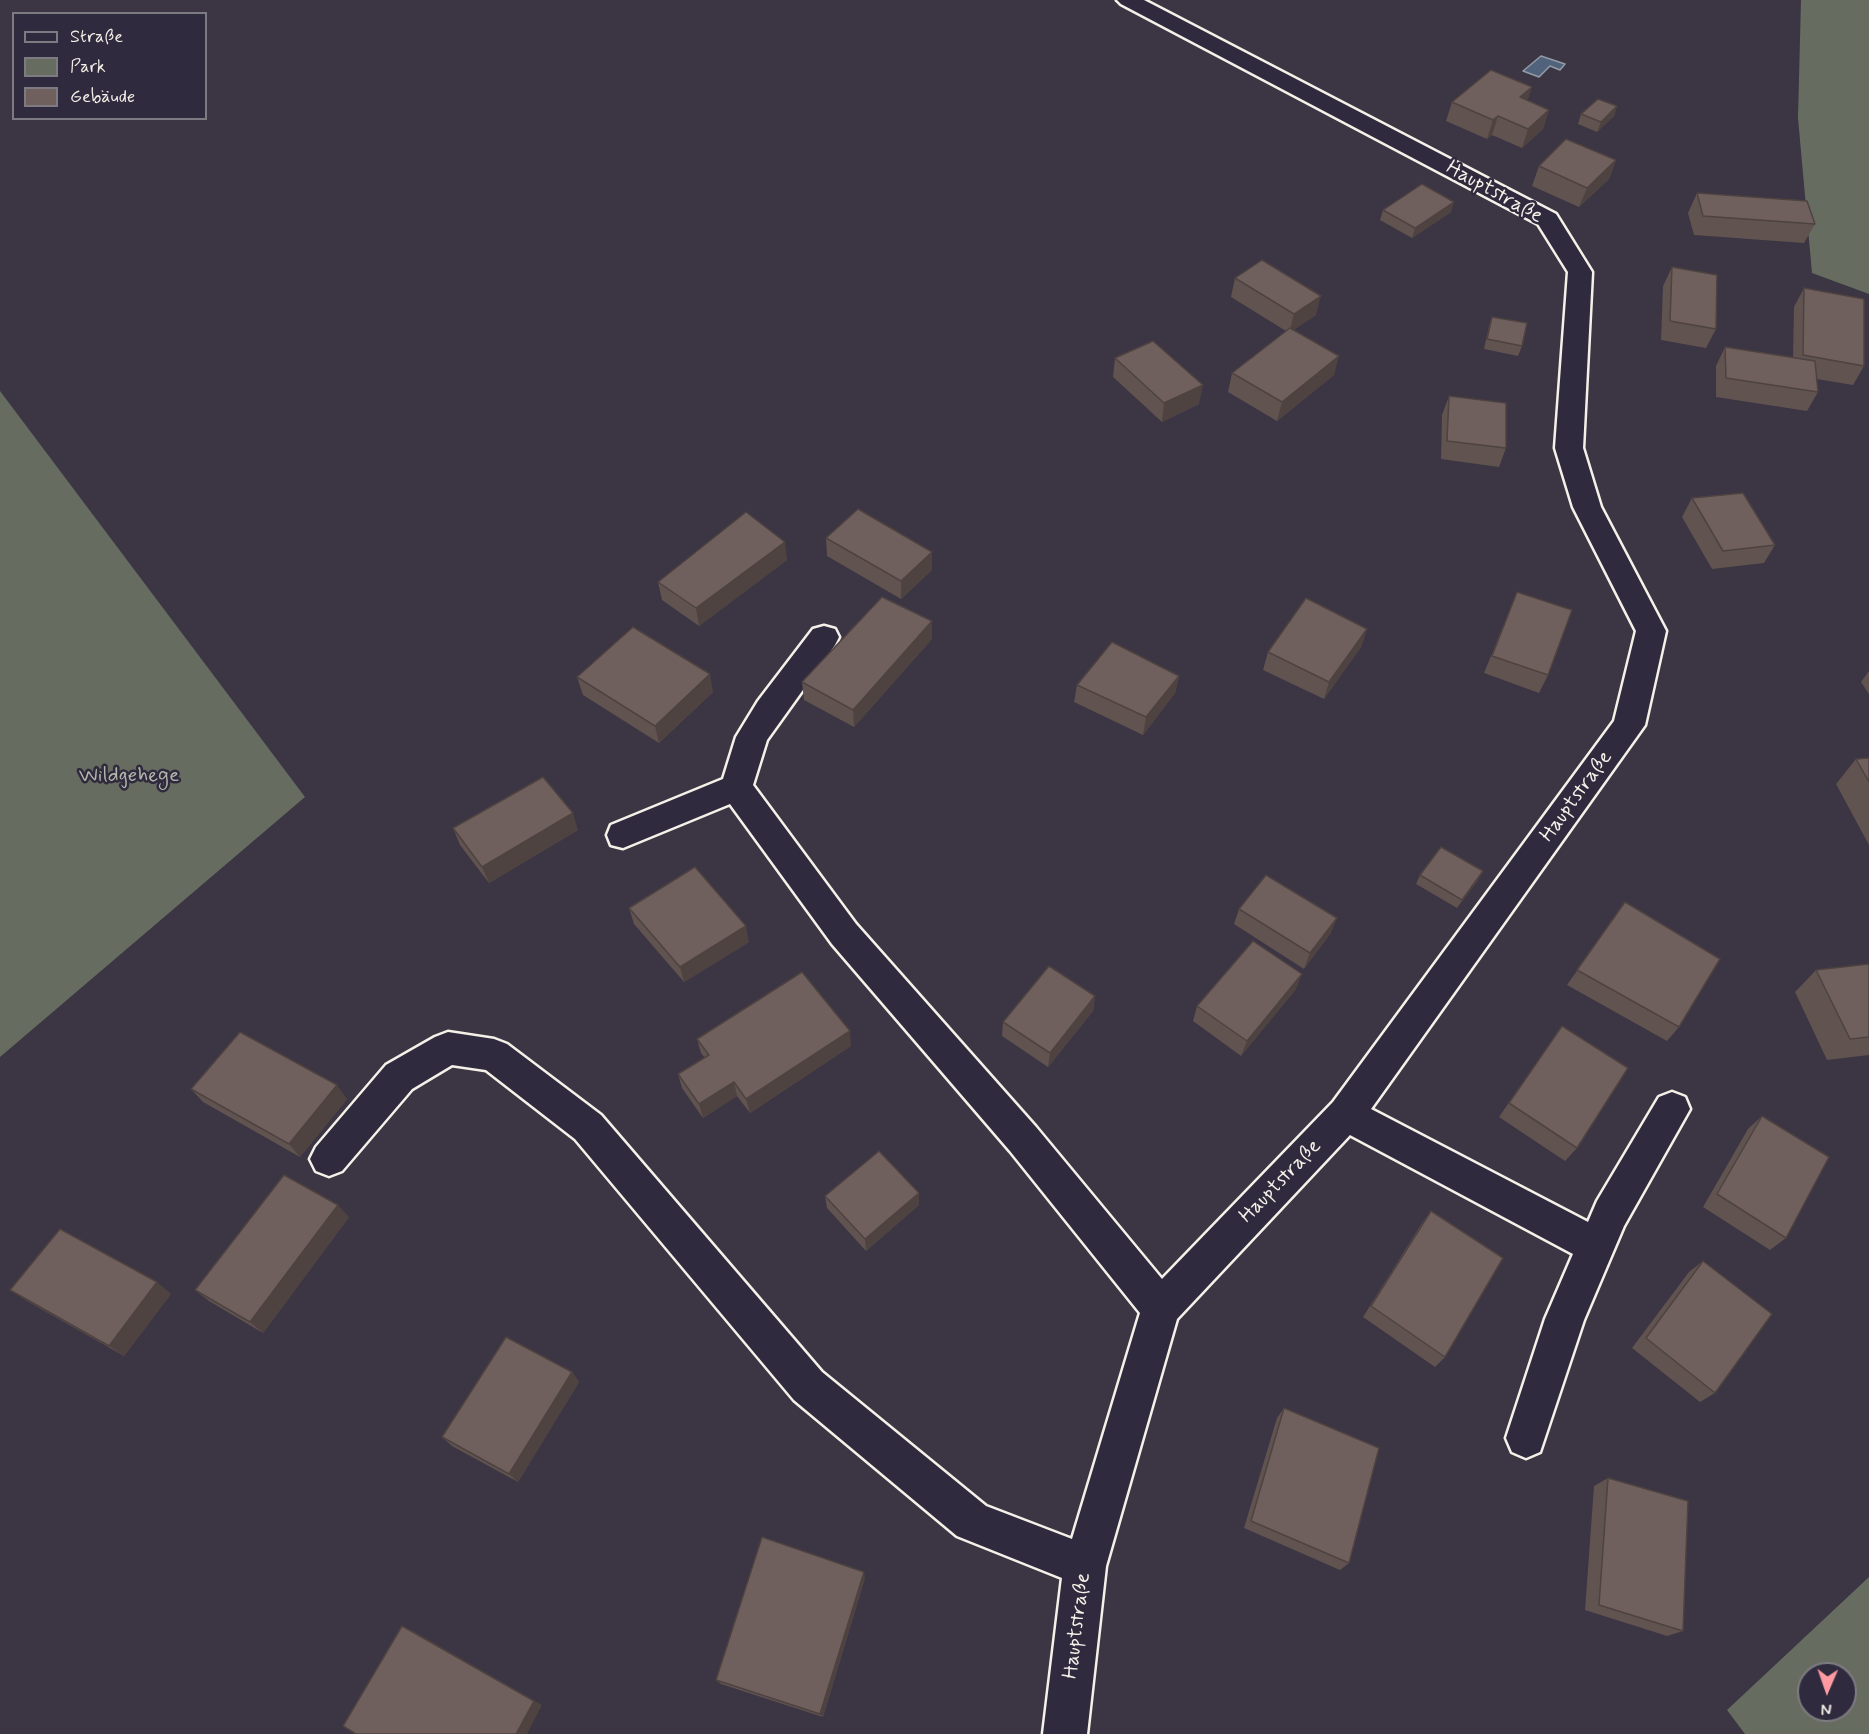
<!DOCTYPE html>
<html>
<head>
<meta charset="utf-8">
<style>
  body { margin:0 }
  #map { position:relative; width:1869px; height:1734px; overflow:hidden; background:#3c3543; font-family:Mynerve,sans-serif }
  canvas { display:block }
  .legend { position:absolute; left:12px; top:12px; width:195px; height:108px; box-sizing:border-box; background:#2f2a3d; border:2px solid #7e7a81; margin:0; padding:8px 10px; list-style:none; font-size:18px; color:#f4f1e8 }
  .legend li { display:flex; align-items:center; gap:12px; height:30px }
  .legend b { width:30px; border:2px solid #7e7a81 }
  .north { position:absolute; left:1797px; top:1662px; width:60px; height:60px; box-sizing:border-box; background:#2f2a3d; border:2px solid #7e7a81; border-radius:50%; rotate:182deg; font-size:16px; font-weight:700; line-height:24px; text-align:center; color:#f4f1e8 }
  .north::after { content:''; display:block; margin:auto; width:21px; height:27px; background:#ff9aa2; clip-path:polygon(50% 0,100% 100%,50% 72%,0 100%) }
</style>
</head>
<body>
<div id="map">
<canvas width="1869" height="1734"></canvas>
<ul class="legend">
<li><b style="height:8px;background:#2f2a3d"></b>Straße</li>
<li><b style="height:16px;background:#666d60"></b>Park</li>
<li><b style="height:16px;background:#70605d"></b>Gebäude</li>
</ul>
<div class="north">N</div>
</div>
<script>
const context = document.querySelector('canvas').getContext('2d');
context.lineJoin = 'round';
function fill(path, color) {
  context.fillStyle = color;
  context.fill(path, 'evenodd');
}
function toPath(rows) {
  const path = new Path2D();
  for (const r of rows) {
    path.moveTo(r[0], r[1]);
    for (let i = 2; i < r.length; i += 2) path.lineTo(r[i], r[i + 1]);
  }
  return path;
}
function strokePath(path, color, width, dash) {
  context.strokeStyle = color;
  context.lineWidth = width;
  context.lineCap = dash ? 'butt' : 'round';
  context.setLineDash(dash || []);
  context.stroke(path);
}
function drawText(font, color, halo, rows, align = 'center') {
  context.font = font + ' Mynerve,sans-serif';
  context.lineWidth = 5;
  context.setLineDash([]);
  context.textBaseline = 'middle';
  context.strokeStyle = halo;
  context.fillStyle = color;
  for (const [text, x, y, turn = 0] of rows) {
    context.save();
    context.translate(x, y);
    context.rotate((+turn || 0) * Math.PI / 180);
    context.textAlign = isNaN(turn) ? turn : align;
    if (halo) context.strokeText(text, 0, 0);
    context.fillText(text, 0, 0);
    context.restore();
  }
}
const green = toPath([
  [1801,0,1869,0,1869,294,1812,273,1798,118],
  [0,391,305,797,0,1057],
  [1869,1577,1869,1734,1745,1734,1727,1710],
  [1809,1674,1845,1674,1845,1710,1809,1710]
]);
const water = toPath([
  [1541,56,1565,64,1560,70,1550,66,1539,77,1523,71,1541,56]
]);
const minor = toPath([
  [1117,0,1144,0,1556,214,1592,272,1583,448,1601,507,1666,631,1645,725,1371,1109,1588,1222,1597,1201,1659,1097,1672,1092,1685,1097,1690,1109,1624,1226,1584,1320,1540,1452,1526,1458,1512,1452,1506,1438,1545,1319,1573,1254,1350,1135,1177,1319,1106,1566,1087,1734,1043,1734,1062,1578,957,1536,794,1400,575,1139,486,1070,452,1065,412,1089,342,1171,329,1176,316,1171,310,1159,316,1147,386,1065,435,1037,448,1032,494,1039,507,1044,601,1115,822,1372,986,1506,1072,1539,1140,1313,1010,1151,832,944,730,804,623,848,611,845,607,835,611,825,723,779,736,737,758,701,813,629,824,626,835,629,839,637,835,645,767,740,753,785,856,924,1036,1127,1162,1279,1333,1102,1614,721,1636,631,1573,507,1555,448,1568,272,1538,224,1121,4,1117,0]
]);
const wall = toPath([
  [1528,100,1549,110,1543,129,1522,148,1492,135,1487,139,1446,121,1452,102],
  [1617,106,1614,116,1597,132,1578,124,1581,114],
  [1616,160,1609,179,1579,207,1532,186,1539,166],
  [1697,193,1815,224,1804,243,1694,235,1688,213],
  [1383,210,1451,212,1412,238,1380,220],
  [1672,267,1716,329,1706,348,1661,340,1663,286],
  [1235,278,1316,315,1293,330,1334,375,1277,421,1228,392,1232,373,1286,331,1231,297],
  [1804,288,1864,366,1853,385,1817,379,1818,392,1807,411,1716,397,1716,366,1725,347,1793,357,1794,307],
  [1492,317,1522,346,1518,356,1484,349,1489,326],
  [1115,358,1199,404,1162,422,1113,377],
  [1449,396,1506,448,1499,467,1441,459,1442,415],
  [1692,498,1775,545,1764,563,1712,569,1682,517],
  [826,538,932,552,932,570,901,599,827,556],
  [787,560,699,626,662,600,658,582],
  [1517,592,1548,675,1539,693,1484,673],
  [1367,629,1361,647,1324,699,1263,670,1268,652],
  [932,639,854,727,804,700,802,682],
  [1869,671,1869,694,1861,682],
  [1179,676,1175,693,1143,735,1074,702,1077,685],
  [577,677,713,692,659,743,583,695],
  [1869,758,1869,845,1836,784,1856,759],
  [453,828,578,830,489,883,460,845],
  [1420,875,1478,880,1457,908,1416,884],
  [1625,902,1679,1027,1667,1041,1567,985],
  [629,908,749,942,684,982,634,924],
  [1239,909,1337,918,1330,934,1304,969,1234,924],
  [1869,964,1869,1055,1827,1060,1795,992,1816,970],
  [1296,989,1241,1056,1193,1021,1197,1006],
  [1095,996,1093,1011,1048,1067,1002,1036,1003,1022],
  [1562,1026,1577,1148,1565,1161,1499,1117],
  [697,1039,851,1046,750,1113,737,1096,703,1118,682,1088,678,1074,705,1058,701,1053],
  [191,1089,347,1099,300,1157,203,1102],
  [1762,1116,1786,1238,1770,1250,1703,1207,1748,1129],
  [919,1193,919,1205,866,1251,827,1208,825,1196],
  [1431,1211,1445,1357,1435,1367,1363,1317,1422,1223],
  [349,1217,263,1333,209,1301,195,1290],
  [1703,1261,1715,1393,1700,1402,1632,1348,1689,1272],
  [10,1290,171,1294,124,1356,27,1301],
  [572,1372,579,1382,518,1482,452,1446,442,1437],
  [1284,1408,1349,1563,1340,1570,1244,1528,1277,1418],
  [1608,1478,1683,1631,1667,1636,1585,1610,1594,1486],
  [865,1578,823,1717,721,1684,716,1680]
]);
const shadedWall = toPath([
  [1532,87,1526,106,1520,97],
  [1617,106,1614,116,1597,132,1601,122],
  [1549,110,1543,129,1522,148,1528,129],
  [1498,116,1492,135,1487,139,1493,120],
  [1616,160,1609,179,1579,207,1587,188],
  [1454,202,1451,212,1412,238,1415,228],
  [1321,296,1316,315,1289,333,1294,314],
  [1339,356,1334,375,1277,421,1282,402],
  [1203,385,1199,404,1162,422,1164,403],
  [785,542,787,560,699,626,696,608],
  [932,552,932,570,901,599,901,581],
  [932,621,932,639,854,727,853,710],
  [1367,629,1361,647,1324,699,1329,682],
  [710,674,713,692,659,743,655,726],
  [1179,676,1175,693,1143,735,1146,717],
  [573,813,578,830,489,883,482,867],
  [1483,871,1478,880,1457,908,1462,900],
  [1337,918,1330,934,1304,969,1310,953],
  [746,926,749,942,684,982,680,967],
  [1302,974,1296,989,1241,1056,1247,1041],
  [1095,996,1093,1011,1048,1067,1050,1053],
  [850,1031,851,1046,750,1113,746,1099],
  [734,1082,737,1096,703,1118,699,1104],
  [337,1085,347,1099,300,1157,289,1144],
  [919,1193,919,1205,866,1251,865,1239],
  [338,1205,349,1217,263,1333,250,1322],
  [157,1282,171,1294,124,1356,109,1346],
  [572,1372,579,1382,518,1482,509,1474],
  [864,1572,865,1578,823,1717,820,1714],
  [402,1626,413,1631,542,1705,527,1734,516,1734]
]);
const building = toPath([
  [1491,70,1532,87,1520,97,1549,110,1528,129,1498,116,1493,120,1452,102,1491,70],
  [1598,99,1617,106,1601,122,1581,114,1598,99],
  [1566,139,1616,160,1587,188,1539,166,1566,139],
  [1422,184,1454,202,1415,228,1383,210,1422,184],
  [1697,193,1807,201,1815,224,1703,216,1697,193],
  [1262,260,1321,296,1294,314,1235,278,1262,260],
  [1672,267,1717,275,1716,329,1670,321,1672,267],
  [1804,288,1864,299,1864,366,1803,355,1804,288],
  [1492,317,1527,323,1522,346,1487,339,1492,317],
  [1290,328,1339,356,1282,402,1232,373,1290,328],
  [1153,341,1203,385,1164,403,1115,358,1153,341],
  [1725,347,1815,361,1818,392,1726,378,1725,347],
  [1449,396,1506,403,1506,448,1447,441,1449,396],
  [1743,493,1775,545,1723,551,1692,498,1743,493],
  [858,509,932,552,901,581,826,538,858,509],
  [746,512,785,542,696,608,658,582,746,512],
  [1517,592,1572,610,1548,675,1492,656,1517,592],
  [882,597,932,621,853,710,802,682,882,597],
  [1306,598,1367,629,1329,682,1268,652,1306,598],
  [633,627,710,674,655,726,577,677,633,627],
  [1112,642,1179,676,1146,717,1077,685,1112,642],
  [1869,758,1869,782,1856,759,1869,758],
  [543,777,573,813,482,867,453,828,543,777],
  [1441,847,1483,871,1462,900,1420,875,1441,847],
  [695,867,746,926,680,967,629,908,695,867],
  [1266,875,1337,918,1310,953,1239,909,1266,875],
  [1625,902,1720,959,1679,1027,1577,970,1625,902],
  [1253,941,1302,974,1247,1041,1197,1006,1253,941],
  [1869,964,1869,1037,1850,1039,1816,970,1869,964],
  [1049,966,1095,996,1050,1053,1003,1022,1049,966],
  [802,972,850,1031,746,1099,734,1082,699,1104,678,1074,709,1055,697,1039,802,972],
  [1562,1026,1628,1068,1577,1148,1509,1103,1562,1026],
  [240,1032,337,1085,289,1144,191,1089,240,1032],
  [1762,1116,1829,1157,1786,1238,1717,1194,1762,1116],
  [879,1151,919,1193,865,1239,825,1196,879,1151],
  [284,1175,338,1205,250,1322,195,1290,284,1175],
  [1431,1211,1503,1258,1445,1357,1371,1306,1431,1211],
  [60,1229,157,1282,109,1346,10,1290,60,1229],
  [1703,1261,1772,1314,1715,1393,1646,1338,1703,1261],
  [506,1337,572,1372,509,1474,442,1437,506,1337],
  [1284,1408,1379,1448,1349,1563,1251,1521,1284,1408],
  [1608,1478,1688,1501,1683,1631,1599,1605,1608,1478],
  [762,1537,864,1572,820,1714,716,1680,762,1537],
  [402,1626,534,1701,516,1734,356,1734,343,1726,402,1626]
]);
const streetNames = [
  ["Hauptstraße",1494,193,29],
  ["Hauptstraße",1577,797,-54],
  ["Hauptstraße",1281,1182,-46],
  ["Hauptstraße",1078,1626,-83]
];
const parkNames = [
  ["Wildgehege",129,777]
];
fill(green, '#666d60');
fill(water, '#51637c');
strokePath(water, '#929ca7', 1.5);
strokePath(minor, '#f4f1e8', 5);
fill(minor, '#2f2a3d');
fill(wall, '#605350');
fill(shadedWall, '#4e4341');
fill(building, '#70605d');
strokePath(building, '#4e4341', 1.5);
drawText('21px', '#f4f1e8', '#2f2a3d', streetNames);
drawText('21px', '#b4b6ab', '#2f2a3d', parkNames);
</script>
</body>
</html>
